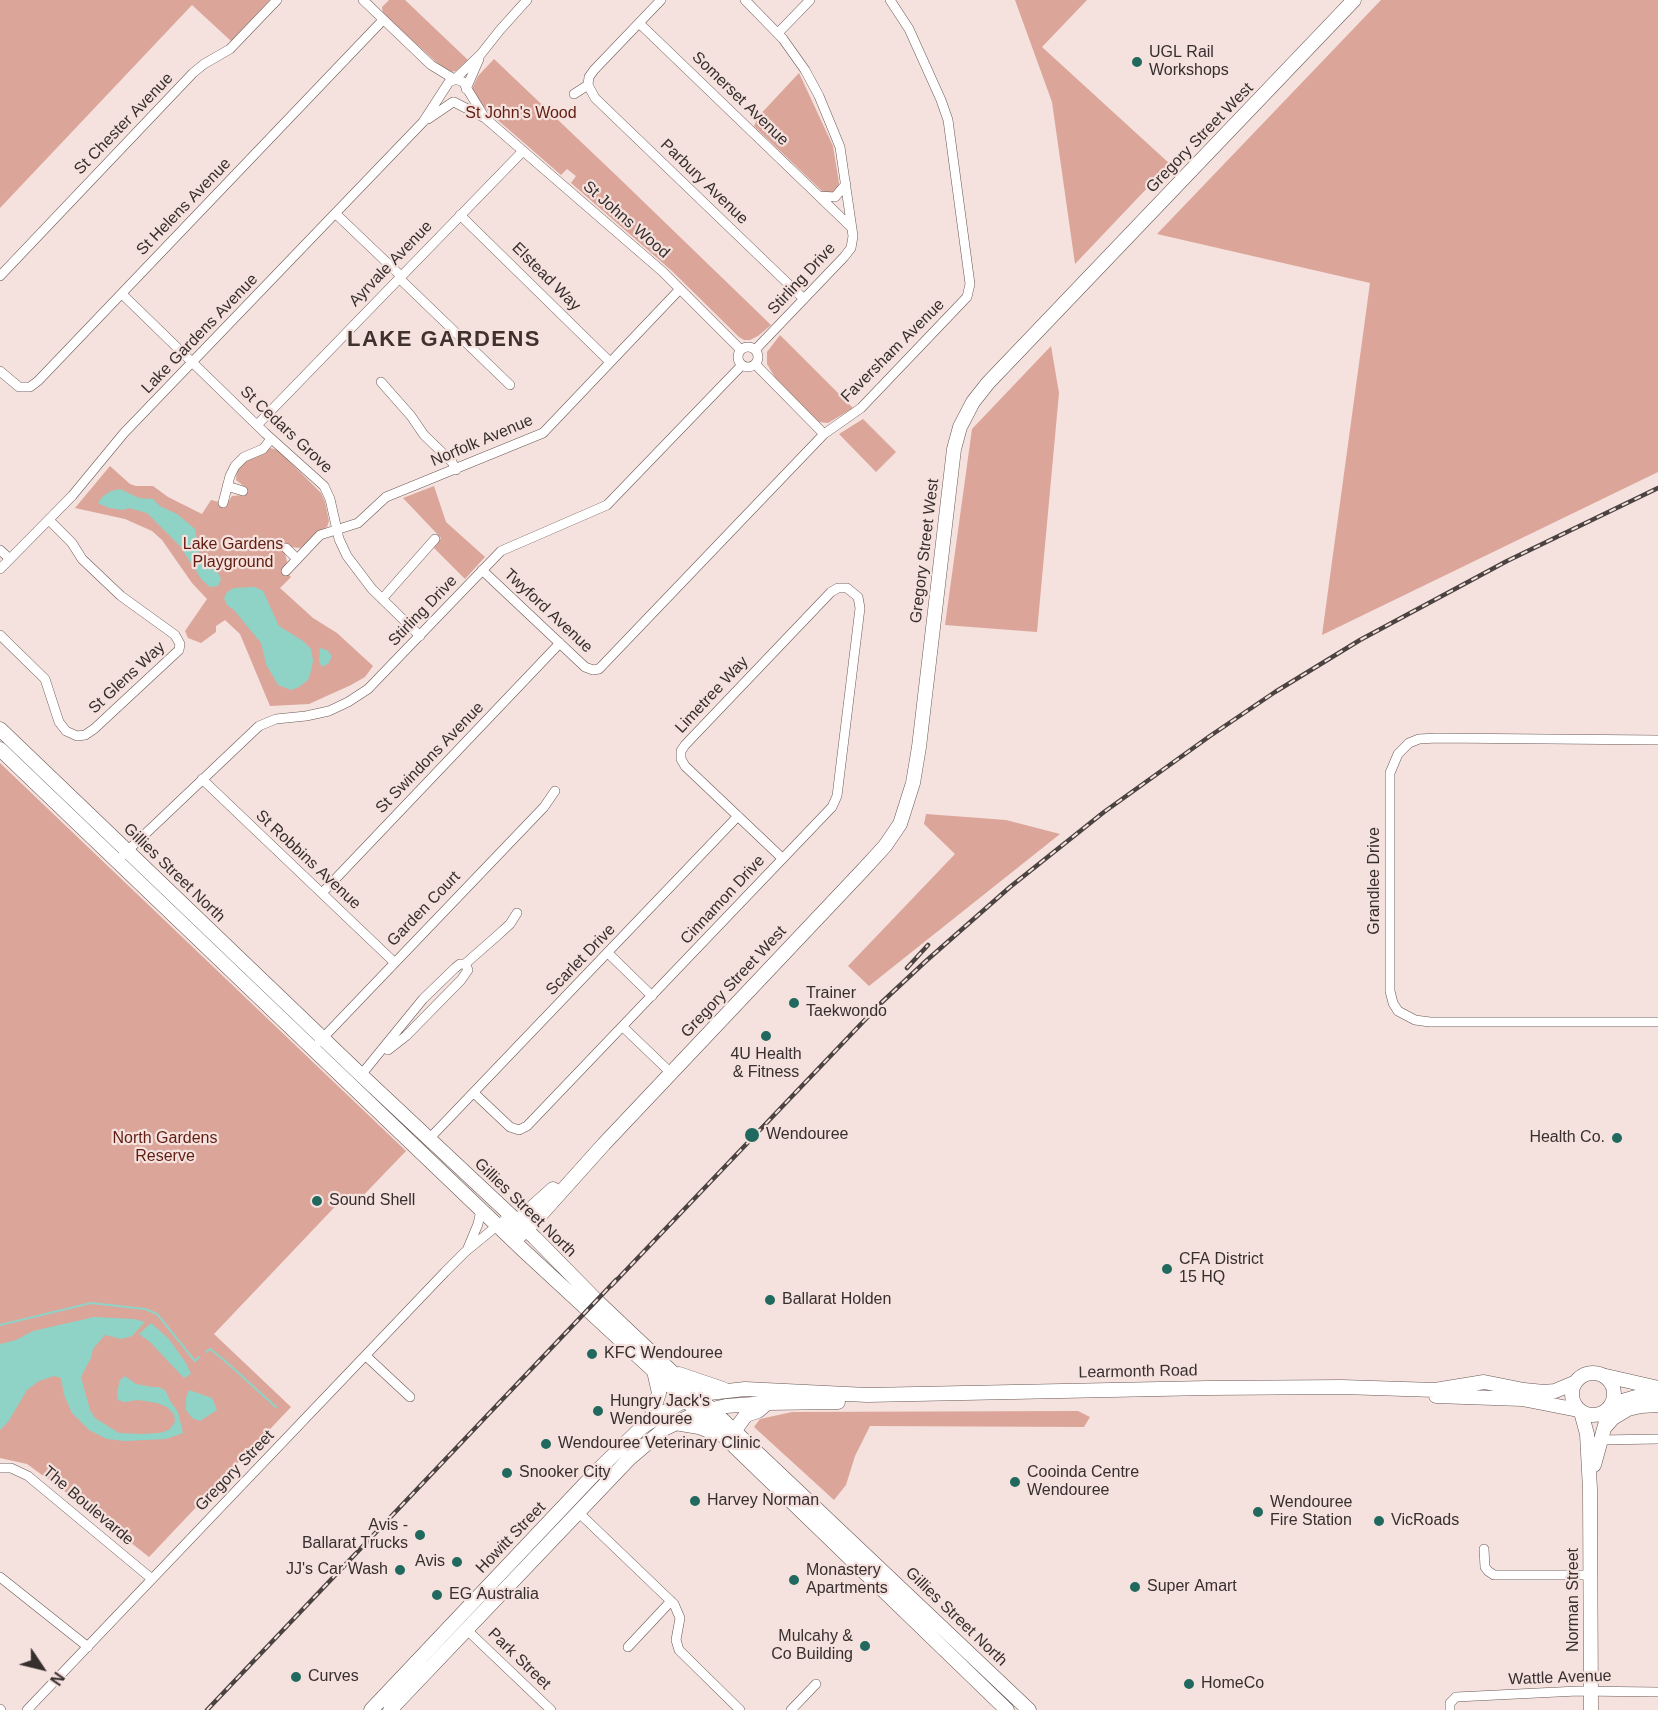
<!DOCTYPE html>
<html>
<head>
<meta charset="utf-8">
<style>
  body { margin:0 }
  #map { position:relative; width:1658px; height:1710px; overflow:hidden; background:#f5e1dd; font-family:Arial,sans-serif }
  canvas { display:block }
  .north { position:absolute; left:12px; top:1638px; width:60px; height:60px; -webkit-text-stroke:4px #f5e1dd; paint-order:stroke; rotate:125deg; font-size:16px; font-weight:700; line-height:24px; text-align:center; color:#362f2e }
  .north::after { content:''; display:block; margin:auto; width:21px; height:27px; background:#362f2e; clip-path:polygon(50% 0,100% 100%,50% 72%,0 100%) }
</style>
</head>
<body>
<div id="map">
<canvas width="1658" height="1710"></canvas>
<div class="north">N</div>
</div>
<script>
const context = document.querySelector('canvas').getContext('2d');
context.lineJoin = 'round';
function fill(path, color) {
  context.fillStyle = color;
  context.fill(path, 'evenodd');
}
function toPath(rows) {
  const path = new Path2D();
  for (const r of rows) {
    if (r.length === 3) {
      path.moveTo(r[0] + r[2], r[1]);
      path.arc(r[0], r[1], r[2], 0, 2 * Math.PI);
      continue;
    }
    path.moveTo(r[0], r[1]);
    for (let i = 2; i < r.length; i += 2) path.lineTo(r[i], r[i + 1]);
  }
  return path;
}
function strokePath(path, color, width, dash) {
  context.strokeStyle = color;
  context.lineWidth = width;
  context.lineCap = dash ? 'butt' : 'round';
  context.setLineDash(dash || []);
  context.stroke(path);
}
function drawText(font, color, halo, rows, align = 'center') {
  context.font = font + ' Arial,sans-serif';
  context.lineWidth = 4.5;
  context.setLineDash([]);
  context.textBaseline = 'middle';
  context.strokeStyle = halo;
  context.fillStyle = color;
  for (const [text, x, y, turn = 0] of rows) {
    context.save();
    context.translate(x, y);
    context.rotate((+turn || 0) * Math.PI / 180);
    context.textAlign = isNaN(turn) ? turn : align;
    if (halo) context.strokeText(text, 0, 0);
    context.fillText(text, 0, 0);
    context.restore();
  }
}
const green = toPath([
  [0,0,270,0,231,41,192,5,0,208],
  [389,0,405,0,468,60,456,71,450,72,444,69,383,14,382,7],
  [1015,0,1087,0,1042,47,1170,164,1075,264,1052,102],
  [1381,0,1658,0,1658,472,1322,635,1370,283,1157,234],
  [494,59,620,179,771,325,758,336,750,340,744,340,739,337,672,271,571,183,576,176,567,169,561,175,492,115,480,103,472,89,478,76],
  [799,73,833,146,839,183,838,188,834,193,823,192,754,126,756,122,755,120],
  [780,335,853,408,828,423,819,422,776,379,767,364,767,352],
  [1051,346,1059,393,1037,632,945,625,972,429],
  [863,419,896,452,876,472,839,434],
  [270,448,278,450,321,493,325,502,329,521,327,527,318,532,305,545,300,548,291,547,285,553,287,562,283,569,291,577,280,588,313,618,337,633,373,666,365,677,351,685,309,704,270,706,240,634,225,620,216,626,216,632,201,643,188,638,185,631,207,599,192,583,162,540,152,531,125,519,75,508,110,466,130,484,136,486,153,486,168,497,202,514,211,500,227,504,232,496,243,495,245,487,236,480,237,470,246,461],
  [434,486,446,522,485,557,465,579,434,548,441,538,403,498],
  [0,763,406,1151,356,1203,347,1194,214,1334,291,1407,149,1557,82,1504,27,1464,0,1458],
  [926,814,1006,820,1060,834,869,986,848,966,955,854,924,824],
  [1078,1411,1090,1417,1084,1427,870,1426,855,1456,846,1485,834,1500,754,1427,760,1419,792,1412]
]);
const water = toPath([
  [120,489,139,498,153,499,160,506,177,514,195,529,199,552,209,566,218,573,221,579,218,586,210,587,202,580,180,546,147,513,129,508,123,510,109,508,98,503,102,497,111,491],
  [255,587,263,591,279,626,303,641,311,649,313,661,311,671,308,680,299,687,291,690,278,685,266,664,261,643,234,610,227,605,224,598,227,592,234,588],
  [320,648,327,650,332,656,329,663,322,667,319,661],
  [94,1317,134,1319,145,1322,132,1336,122,1339,105,1335,93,1349,91,1358,81,1377,90,1410,95,1418,119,1433,142,1434,159,1433,169,1430,175,1422,174,1414,167,1407,157,1403,138,1400,124,1402,118,1400,117,1392,120,1380,125,1376,136,1384,152,1387,158,1387,165,1390,171,1402,178,1412,183,1433,166,1439,125,1441,107,1439,89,1430,72,1413,64,1395,61,1378,54,1376,39,1381,27,1390,8,1422,0,1430,0,1344,16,1340,33,1331],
  [151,1323,169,1339,186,1363,191,1374,184,1378,150,1342,139,1334],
  [189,1390,212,1398,217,1410,200,1421,192,1418,186,1410,186,1398]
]);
const stream = toPath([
  [0,1325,91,1303,145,1309,157,1314,195,1361,199,1357],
  [206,1352,210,1349,224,1360,276,1407]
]);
const minor = toPath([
  [363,0,431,65,454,79],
  [745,0,783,39,805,70,819,96,840,147,853,236,851,248,844,257,755,350],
  [639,23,852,228],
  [778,33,810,0],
  [455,79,481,54,500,30,527,0],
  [588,85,595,98,804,299],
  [466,89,479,59],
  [574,94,588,85,589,77,594,70,661,0],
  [454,102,485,118,663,272,741,350],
  [428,119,453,102],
  [819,196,835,197,846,184],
  [336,214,401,276],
  [460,215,610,362],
  [0,276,193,73,204,64,230,49,277,0],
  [399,278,510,385],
  [122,294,265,433,324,486,330,499,339,539,347,556,372,589,420,636],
  [748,357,10],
  [756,365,824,434],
  [0,371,19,387,30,387,38,381,383,20],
  [381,382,411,416,424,435,452,462,456,470],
  [257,425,523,151],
  [227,486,243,491],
  [223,503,230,476,235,466,244,457,263,449,271,439],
  [286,548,297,559],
  [0,550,10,559],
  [0,569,72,496,124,433,423,122,449,82,456,79,463,82,485,118],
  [482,570,585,667,593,670,599,669,824,434,861,408,967,297,970,284,948,120,941,100,909,29,890,0],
  [286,571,320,535,358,523,386,497,543,433,680,289],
  [382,599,435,539],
  [0,635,45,679,59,722,66,731,77,736,85,735,94,729,179,650,180,644,175,635,121,596,82,559,72,543,49,520],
  [1658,740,1437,738,1419,739,1409,743,1398,754,1390,773,1390,991,1393,1003,1398,1011,1415,1020,1430,1022,1658,1022],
  [202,779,394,962],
  [123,855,259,726,276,719,306,716,329,711,348,702,368,689,501,551,607,505,742,365],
  [322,893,560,643],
  [608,953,652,996],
  [623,1027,671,1073],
  [319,1042,544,807,555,791],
  [388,1050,406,1036,461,980,468,970,465,964],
  [361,1075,423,999,455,968,460,964,465,964,498,935,510,924,517,913],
  [474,1093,510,1127,519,1130,527,1126,832,807,837,796,860,608,858,597,847,588,838,588,831,592,685,745,681,751,681,759,685,766,782,858],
  [429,1139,738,816],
  [468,1248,478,1224,481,1210],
  [366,1356,410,1397],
  [1600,1440,1658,1439],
  [0,1468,11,1468,28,1476,152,1579],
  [578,1512,674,1604,680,1618,676,1640,679,1650,740,1710],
  [1484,1549,1485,1567,1488,1571,1494,1575,1590,1575],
  [0,1577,88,1647],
  [467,1630,551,1710],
  [628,1647,671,1601],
  [0,1709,1,1710],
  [27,1710,445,1272,465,1252,509,1216],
  [791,1710,816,1684],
  [1450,1710,1450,1703,1456,1697,1578,1691,1658,1692]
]);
const secondary = toPath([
  [0,729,361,1075,535,1238,597,1301,1029,1710],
  [0,749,523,1250,706,1419,1007,1710],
  [512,1226,553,1189],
  [514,1241,535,1221,604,1144,863,870,885,846,900,824,913,783,919,747,954,449,960,427,973,402,988,383,1354,0],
  [1593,1394,21],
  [679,1374,723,1389],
  [1606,1376,1658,1388],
  [1436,1396,1522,1399,1578,1410],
  [1612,1404,1636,1397,1650,1396,1658,1397],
  [1581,1412,1587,1434,1590,1489,1591,1710],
  [650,1421,659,1393,654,1371],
  [675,1423,699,1427,717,1434],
  [1606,1426,1613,1418,1628,1409,1641,1406,1658,1405],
  [735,1430,746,1415,758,1411,766,1404],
  [1594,1465,1610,1407],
  [371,1710,601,1467,642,1427,678,1404,709,1393,745,1389,867,1395,1208,1388,1342,1387,1435,1390,1484,1382,1524,1390,1544,1392,1555,1391,1574,1383],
  [390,1710,629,1459,664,1429,699,1412,726,1406,767,1403,838,1402]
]);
const rail = toPath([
  [907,968,928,945],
  [611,1286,881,1003,926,961,1010,887,1104,812,1210,736,1275,692,1360,640,1507,561,1658,488],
  [207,1710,616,1280]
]);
const markers = [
  [1137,62,6,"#21695f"],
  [794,1003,6,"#21695f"],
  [766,1036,6,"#21695f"],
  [752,1135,8,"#21695f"],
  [1617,1138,6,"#21695f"],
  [317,1201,6,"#21695f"],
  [1167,1269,6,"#21695f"],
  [770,1300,6,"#21695f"],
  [592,1354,6,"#21695f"],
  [598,1411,6,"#21695f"],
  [546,1444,6,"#21695f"],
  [507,1473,6,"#21695f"],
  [1015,1482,6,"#21695f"],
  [695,1501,6,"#21695f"],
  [1258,1512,6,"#21695f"],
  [1379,1521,6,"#21695f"],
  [420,1535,6,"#21695f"],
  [457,1562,6,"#21695f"],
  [400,1570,6,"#21695f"],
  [794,1580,6,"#21695f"],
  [1135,1587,6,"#21695f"],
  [437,1595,6,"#21695f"],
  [865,1646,6,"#21695f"],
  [296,1677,6,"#21695f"],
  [1189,1684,6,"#21695f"]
];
const poiNames = [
  ["UGL Rail",1149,53],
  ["Workshops",1149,71],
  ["Trainer",806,994],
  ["Taekwondo",806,1012],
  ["4U Health",766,1055,"center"],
  ["& Fitness",766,1073,"center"],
  ["Wendouree",766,1135],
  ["Health Co.",1605,1138,"right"],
  ["Sound Shell",329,1201],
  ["CFA District",1179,1260],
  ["15 HQ",1179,1278],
  ["Ballarat Holden",782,1300],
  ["KFC Wendouree",604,1354],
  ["Hungry Jack's",610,1402],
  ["Wendouree",610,1420],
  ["Wendouree Veterinary Clinic",558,1444],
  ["Snooker City",519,1473],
  ["Cooinda Centre",1027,1473],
  ["Wendouree",1027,1491],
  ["Harvey Norman",707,1501],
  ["Wendouree",1270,1503],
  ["Fire Station",1270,1521],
  ["VicRoads",1391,1521],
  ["Avis -",408,1526,"right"],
  ["Ballarat Trucks",408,1544,"right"],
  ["Avis",445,1562,"right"],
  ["JJ's Car Wash",388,1570,"right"],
  ["Monastery",806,1571],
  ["Apartments",806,1589],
  ["Super Amart",1147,1587],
  ["EG Australia",449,1595],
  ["Mulcahy &",853,1637,"right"],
  ["Co Building",853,1655,"right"],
  ["Curves",308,1677],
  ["HomeCo",1201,1684]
];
const streetNames = [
  ["Somerset Avenue",740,99,44],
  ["St Chester Avenue",124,124,-46],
  ["Gregory Street West",1200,138,-46],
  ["Parbury Avenue",704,182,44],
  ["St Helens Avenue",184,207,-46],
  ["St Johns Wood",626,220,41],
  ["Ayrvale Avenue",391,264,-46],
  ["Elstead Way",546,277,45],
  ["Stirling Drive",802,279,-47],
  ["Lake Gardens Avenue",200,334,-46],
  ["Faversham Avenue",893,351,-45],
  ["St Cedars Grove",286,430,43],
  ["Norfolk Avenue",482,441,-23],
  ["Gregory Street West",925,551,-83],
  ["Stirling Drive",423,611,-46],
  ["Twyford Avenue",548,611,43],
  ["St Glens Way",127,678,-43],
  ["Limetree Way",712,695,-47],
  ["St Swindons Avenue",430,758,-46],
  ["St Robbins Avenue",308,860,43],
  ["Gillies Street North",174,873,44],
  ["Grandlee Drive",1375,881,-90],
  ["Cinnamon Drive",723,900,-47],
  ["Garden Court",424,909,-46],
  ["Scarlet Drive",581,960,-46],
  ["Gregory Street West",734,982,-47],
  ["Gillies Street North",525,1208,44],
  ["Learmonth Road",1138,1372,-1],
  ["Gregory Street",235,1471,-46],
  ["The Boulevarde",88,1506,40],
  ["Howitt Street",511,1538,-46],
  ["Norman Street",1574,1600,-90],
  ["Gillies Street North",956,1617,44],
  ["Park Street",519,1659,44],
  ["Wattle Avenue",1560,1678,-2]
];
const parkNames = [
  ["St John's Wood",521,114],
  ["Lake Gardens",233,545],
  ["Playground",233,563],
  ["North Gardens",165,1139],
  ["Reserve",165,1157]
];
const districtNames = [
  ["LAKE GARDENS",444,340]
];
fill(green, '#dba599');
fill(water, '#8fd3c7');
strokePath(stream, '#8fd3c7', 2);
strokePath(minor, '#695955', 10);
strokePath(secondary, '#695955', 15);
strokePath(minor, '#fff', 9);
strokePath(secondary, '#fff', 14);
strokePath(rail, '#4b4341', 4.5);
strokePath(rail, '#f5e1dd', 2, [7]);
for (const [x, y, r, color] of markers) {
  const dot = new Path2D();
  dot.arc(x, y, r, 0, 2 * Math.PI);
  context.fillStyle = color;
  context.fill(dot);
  strokePath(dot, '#f5e1dd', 2);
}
drawText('16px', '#362f2e', '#f5e1dd', poiNames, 'left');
drawText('16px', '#362f2e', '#f5e1dd', streetNames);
drawText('16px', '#611d10', '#f5e1dd', parkNames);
context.letterSpacing = '1.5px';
drawText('bold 22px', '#3f312d', '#f5e1dd', districtNames);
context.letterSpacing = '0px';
</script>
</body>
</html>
